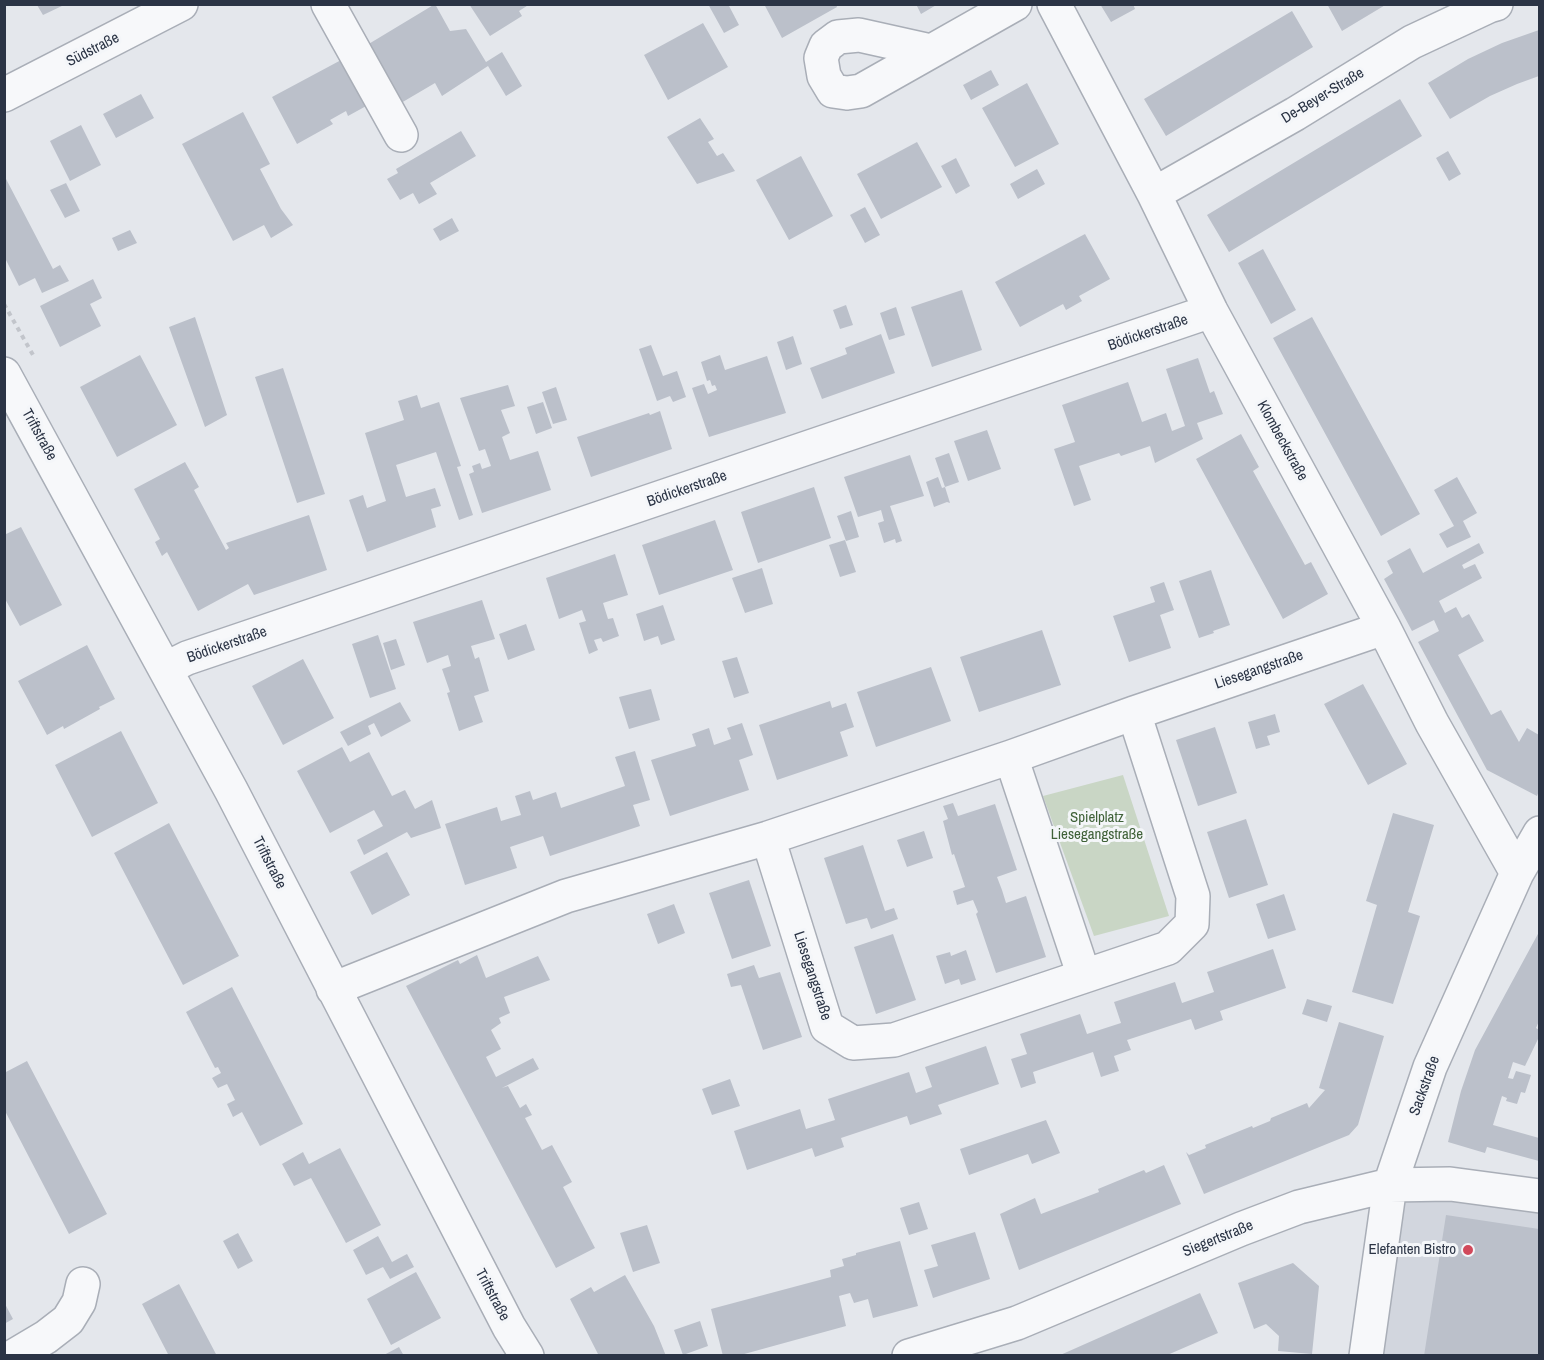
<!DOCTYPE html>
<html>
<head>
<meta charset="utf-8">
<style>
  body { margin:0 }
  #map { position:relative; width:1544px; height:1360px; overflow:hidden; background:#e4e7ec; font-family:"Archivo Narrow",sans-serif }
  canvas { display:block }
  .frame { position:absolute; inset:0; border:6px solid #2b3445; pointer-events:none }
</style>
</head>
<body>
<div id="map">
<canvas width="1544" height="1360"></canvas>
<div class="frame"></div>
</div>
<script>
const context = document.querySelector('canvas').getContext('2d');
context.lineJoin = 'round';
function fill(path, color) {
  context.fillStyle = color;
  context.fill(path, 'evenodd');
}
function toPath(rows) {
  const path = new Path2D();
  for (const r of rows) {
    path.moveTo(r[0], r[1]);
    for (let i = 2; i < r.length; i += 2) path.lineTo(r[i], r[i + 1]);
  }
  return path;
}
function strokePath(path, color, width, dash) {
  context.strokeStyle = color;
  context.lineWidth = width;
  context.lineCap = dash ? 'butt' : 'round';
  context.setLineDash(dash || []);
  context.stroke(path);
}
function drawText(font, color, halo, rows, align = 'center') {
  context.font = font + ' "Archivo Narrow",sans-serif';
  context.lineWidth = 6;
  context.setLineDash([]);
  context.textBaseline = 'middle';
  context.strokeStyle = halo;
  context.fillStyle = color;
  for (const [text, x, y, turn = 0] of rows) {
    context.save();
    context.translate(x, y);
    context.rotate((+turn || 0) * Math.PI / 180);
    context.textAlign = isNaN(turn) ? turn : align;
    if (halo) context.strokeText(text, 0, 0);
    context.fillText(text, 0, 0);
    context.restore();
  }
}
const built = toPath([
  [1390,1185,1539,1196,1539,1355,1366,1356]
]);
const green = toPath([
  [1123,775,1169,916,1094,936,1043,796]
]);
const building = toPath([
  [435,4,450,31,466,29,486,62,502,52,522,86,506,96,488,66,442,96,435,83,401,103,367,45],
  [469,4,530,4,519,11,522,16,490,36],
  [708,4,728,4,739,25,724,33],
  [764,4,836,4,837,7,782,38],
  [916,4,938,4,921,14],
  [1100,4,1133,4,1135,9,1111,22],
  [1327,4,1387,4,1342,31],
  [37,5,64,5,43,15],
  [1292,11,1313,47,1166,136,1144,99],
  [703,23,728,67,668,100,644,55],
  [1539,30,1539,76,1517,84,1490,96,1450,119,1428,83,1468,59,1502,43],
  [343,59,368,105,348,116,346,111,330,120,333,124,297,144,272,97],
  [991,70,999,85,971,100,963,85],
  [1027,83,1059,144,1015,167,982,108],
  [141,94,154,118,116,138,103,114],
  [1400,99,1422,136,1229,252,1207,215],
  [243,112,270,164,260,169,281,209,293,225,271,238,264,225,233,241,182,144],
  [700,118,714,139,708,142,717,156,723,153,735,171,697,184,667,137],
  [81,125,101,165,70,181,50,141],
  [461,131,476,156,430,183,437,194,419,204,413,193,400,200,387,179,398,173,396,169],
  [917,142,942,187,881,219,857,174],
  [1448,151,1461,174,1449,181,1436,158],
  [801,156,833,216,789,240,756,180],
  [956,158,970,186,956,194,941,166],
  [1037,169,1045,184,1018,199,1010,184],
  [5,177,53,269,60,265,69,281,42,293,35,278,19,286,5,258],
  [66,183,80,211,65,218,50,190],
  [865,207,880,235,865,243,850,215],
  [452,218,459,231,440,241,433,229],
  [130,230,137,243,118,251,112,238],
  [1085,234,1110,279,1079,296,1082,301,1066,310,1063,304,1020,327,995,282],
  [1263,249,1296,310,1271,324,1238,263],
  [93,279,102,298,90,304,101,326,60,347,40,306],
  [962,290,982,350,932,367,911,307],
  [846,305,853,325,840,329,833,310],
  [896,307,905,335,889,340,880,313],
  [195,317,227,415,205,427,169,327],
  [1312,317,1420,514,1381,536,1273,338],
  [881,334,895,373,822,399,810,368,847,354,845,348],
  [793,336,802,364,786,370,777,342],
  [651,345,663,376,677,371,686,397,673,402,670,396,657,401,639,349],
  [140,355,177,425,117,457,80,387],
  [720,355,725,370,767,356,786,413,709,437,692,388,704,384,708,394,717,390,715,385,712,386,710,380,707,381,701,362],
  [1198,358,1210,393,1214,391,1223,414,1197,423,1203,439,1155,463,1150,446,1121,456,1119,453,1079,466,1091,500,1074,506,1054,449,1075,442,1062,405,1128,382,1142,422,1166,413,1172,431,1185,426,1166,369],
  [283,368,325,494,297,503,255,377],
  [508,385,515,406,501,410,510,433,502,437,510,460,538,451,551,490,482,513,469,474,474,472,472,466,480,463,482,469,491,466,485,449,479,451,460,398],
  [556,387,567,420,553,424,542,392],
  [417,395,421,408,439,402,461,466,457,467,473,515,459,520,436,452,396,465,406,497,435,488,441,506,431,509,436,527,367,552,349,500,363,495,367,508,386,501,365,433,404,420,398,401],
  [543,402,552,428,536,434,527,407],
  [660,411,672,449,591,477,577,437,649,413,650,415],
  [987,430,1001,469,968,481,954,441],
  [1241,434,1259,467,1253,471,1305,565,1311,562,1328,594,1283,619,1196,459],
  [949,453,959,482,945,487,935,458],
  [910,455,924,496,890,506,902,541,896,543,895,539,884,543,878,523,884,521,881,510,858,517,844,477],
  [185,462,199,487,194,490,226,550,229,548,226,543,309,515,327,570,254,595,248,584,198,611,167,552,162,556,155,542,160,539,134,489],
  [938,477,942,488,945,487,950,503,947,502,934,507,926,482],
  [1457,477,1477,513,1463,521,1471,537,1447,548,1439,534,1454,526,1434,490],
  [814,487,831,538,758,563,741,512],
  [851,511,859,537,846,541,837,516],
  [715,520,733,570,659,595,642,545],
  [21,527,62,605,20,626,4,597,4,535],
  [845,540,856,572,840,577,829,545],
  [1479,543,1484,553,1462,565,1464,569,1475,564,1482,578,1439,601,1445,613,1456,607,1462,618,1469,614,1484,641,1458,655,1491,715,1501,710,1519,742,1527,728,1539,735,1539,791,1537,796,1487,770,1418,642,1439,631,1434,620,1412,631,1384,579,1393,573,1387,561,1410,548,1423,573],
  [615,554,628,595,603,603,608,619,613,618,619,636,603,642,601,638,594,640,598,650,589,654,579,623,586,621,582,610,559,619,546,578],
  [762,568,773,604,745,613,732,578],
  [1211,570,1230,625,1213,631,1214,633,1199,638,1179,581],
  [1164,582,1174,610,1160,615,1171,648,1129,662,1113,616,1155,602,1150,587],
  [482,600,495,639,471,646,475,659,479,657,489,691,474,696,483,722,459,731,447,693,450,692,442,669,451,666,448,655,427,663,413,622],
  [663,605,675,640,661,645,658,636,644,641,636,614],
  [526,624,535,650,508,660,499,634],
  [1042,630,1061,685,979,712,960,657],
  [378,635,396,689,370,698,352,644],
  [396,639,405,665,391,670,383,643],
  [87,645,115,699,99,707,100,709,64,729,63,726,47,735,18,681],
  [737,657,749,693,734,698,722,661],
  [303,659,334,718,283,745,252,686],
  [931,667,951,721,876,747,857,692],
  [1363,684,1407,764,1368,785,1324,704],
  [651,689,660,720,629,729,619,697],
  [830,701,832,708,846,703,854,727,840,732,848,756,777,780,759,725],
  [400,702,411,721,381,737,374,723,368,726,371,734,348,746,340,732],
  [1275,714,1280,732,1267,736,1270,745,1256,749,1248,722],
  [742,723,753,755,739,760,749,790,670,816,651,760,696,746,692,734,709,728,714,745,731,739,727,728],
  [1215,727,1237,793,1198,806,1176,740],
  [121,731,158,803,92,837,55,765],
  [342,747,350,762,369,752,392,796,405,790,415,809,432,800,441,828,411,838,407,832,364,855,357,840,383,826,374,810,330,833,297,771],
  [635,751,650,800,633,805,640,826,550,856,543,836,510,847,517,868,465,885,445,824,497,807,501,821,521,815,515,796,530,791,533,800,556,792,561,808,625,786,615,757],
  [953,803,958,816,995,804,1017,870,997,877,1002,890,1006,903,1026,896,1046,957,996,973,976,914,978,912,973,900,957,905,953,891,965,887,954,854,952,855,943,821,948,819,943,806],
  [1393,813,1434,825,1408,912,1420,916,1393,1004,1352,992,1377,905,1366,901],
  [1246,819,1268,885,1229,898,1207,832],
  [169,823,239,956,183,985,114,853],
  [924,831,933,858,907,867,897,840],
  [863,845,885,911,894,908,898,919,871,929,867,918,846,924,824,858],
  [387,852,410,895,372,915,350,872],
  [749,880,771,946,732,959,709,893],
  [1284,894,1296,930,1268,939,1256,904],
  [674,904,685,933,658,944,647,914],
  [1539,932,1539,1021,1536,1028,1539,1030,1539,1037,1525,1066,1513,1062,1508,1078,1513,1079,1516,1071,1531,1075,1525,1093,1521,1092,1517,1104,1506,1101,1507,1098,1502,1096,1493,1125,1539,1138,1539,1161,1487,1147,1485,1153,1448,1142,1461,1091,1475,1050],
  [893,934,916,1000,876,1014,854,947],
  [1273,949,1286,988,1220,1011,1223,1020,1195,1030,1191,1019,1127,1040,1131,1050,1114,1056,1119,1071,1101,1077,1093,1052,1033,1072,1036,1083,1021,1088,1011,1059,1027,1054,1020,1034,1080,1014,1087,1034,1121,1023,1114,1002,1175,982,1182,1003,1214,992,1207,972],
  [966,950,976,980,961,985,959,979,945,984,936,956,950,952,951,956],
  [477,955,486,978,538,956,550,980,504,997,510,1013,499,1018,501,1023,491,1030,501,1049,486,1057,496,1077,533,1058,539,1069,502,1088,508,1086,520,1108,526,1104,532,1115,525,1118,542,1150,552,1145,572,1182,563,1187,595,1248,556,1268,406,986,458,960,460,964],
  [754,965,759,978,780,972,802,1037,763,1050,741,985,731,987,727,974],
  [232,987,303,1124,260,1146,242,1112,233,1117,227,1104,235,1100,227,1084,218,1088,212,1078,221,1073,218,1067,215,1068,186,1012],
  [1307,999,1332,1006,1327,1022,1302,1014],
  [1339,1022,1384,1036,1358,1125,1349,1135,1204,1194,1186,1152,1189,1155,1206,1148,1205,1145,1252,1126,1253,1128,1270,1121,1271,1118,1307,1103,1309,1108,1325,1090,1319,1088],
  [986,1046,999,1084,938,1105,942,1114,910,1125,907,1116,841,1138,844,1147,815,1157,812,1148,747,1170,734,1131,800,1109,806,1129,835,1120,828,1099,909,1072,916,1093,932,1087,925,1067],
  [27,1061,107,1214,69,1234,4,1109,4,1073],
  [730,1079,740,1106,712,1115,702,1089],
  [1046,1120,1060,1153,1032,1164,1028,1154,969,1175,960,1149],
  [340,1148,381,1225,346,1243,311,1178,294,1186,282,1164,303,1152,309,1164],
  [1164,1165,1181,1204,1019,1270,1000,1214,1035,1198,1041,1214,1099,1192,1098,1189,1144,1170,1146,1173],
  [919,1202,928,1229,909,1235,900,1208],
  [1446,1215,1539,1229,1539,1356,1424,1356],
  [647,1225,660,1263,633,1272,620,1233],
  [975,1232,990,1279,933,1298,924,1270,938,1266,931,1245],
  [238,1233,253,1261,238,1269,223,1241],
  [378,1236,392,1262,407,1254,414,1267,390,1279,383,1267,366,1275,353,1250],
  [900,1241,918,1306,873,1318,868,1299,854,1303,850,1293,839,1296,846,1326,737,1356,723,1356,711,1309,831,1277,830,1270,844,1266,842,1259,856,1255,856,1253],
  [1293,1263,1319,1286,1312,1354,1278,1351,1279,1336,1266,1324,1254,1329,1238,1283],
  [416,1272,441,1318,391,1345,367,1299],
  [625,1275,654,1326,666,1356,599,1356,570,1299,591,1287,594,1292],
  [179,1284,217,1356,169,1356,142,1304],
  [1200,1293,1218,1333,1165,1356,1058,1356],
  [4,1302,13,1319,4,1324],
  [700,1321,708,1346,683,1355,674,1330],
  [399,1347,404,1356,382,1356]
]);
const path = toPath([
  [4,304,33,355]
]);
const minor = toPath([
  [328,4,401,135],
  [1054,4,1154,194,1211,311,1384,628,1432,723,1517,873],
  [931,51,859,35,838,37,826,46,821,58,824,76,833,91,847,93,861,91,1015,4],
  [4,95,181,4],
  [1154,194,1295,114,1412,42,1489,6,1496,4],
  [4,374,231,790,509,1327,527,1356],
  [165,669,187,658,1211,311],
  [1011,757,1084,976],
  [768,838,827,1027,853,1043,894,1040,1168,948,1192,924,1193,896,1134,713],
  [333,989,566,896,768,838,1011,757,1134,713,1384,628],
  [14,1356,46,1337,68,1320,79,1302,83,1284],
  [909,1356,1017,1323,1241,1229,1299,1207,1390,1185,1450,1184,1540,1196],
  [1366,1356,1390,1185,1430,1067,1517,873,1540,833]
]);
const markers = [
  [1468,1250,6,"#d1495b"]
];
const streetNames = [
  ["Südstraße",93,50,-27],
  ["De-Beyer-Straße",1323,96,-31],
  ["Bödickerstraße",1148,333,-19],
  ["Triftstraße",39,435,61],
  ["Klombeckstraße",1282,441,61],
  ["Bödickerstraße",687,489,-19],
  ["Bödickerstraße",227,645,-19],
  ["Liesegangstraße",1259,670,-19],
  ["Triftstraße",269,863,63],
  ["Liesegangstraße",812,976,72],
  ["Sackstraße",1425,1086,-70],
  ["Siegertstraße",1218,1239,-22],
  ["Triftstraße",492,1295,62]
];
const parkNames = [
  ["Spielplatz",1097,818],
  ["Liesegangstraße",1097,835]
];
const poiNames = [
  ["Elefanten Bistro",1456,1250]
];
fill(built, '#d2d6de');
fill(green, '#c9d6c5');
fill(building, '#bbc0ca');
strokePath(minor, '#a9aeb7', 36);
strokePath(path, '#c2c5cb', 4, [4.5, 4.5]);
strokePath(minor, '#f7f8fa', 33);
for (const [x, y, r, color] of markers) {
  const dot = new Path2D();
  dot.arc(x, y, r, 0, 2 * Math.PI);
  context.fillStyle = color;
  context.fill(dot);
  strokePath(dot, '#f4f6f9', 2);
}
drawText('15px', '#2b3445', '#f4f6f9', streetNames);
drawText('15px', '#3f6138', '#f4f6f9', parkNames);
drawText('15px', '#2b3445', '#f4f6f9', poiNames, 'right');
</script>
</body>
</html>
